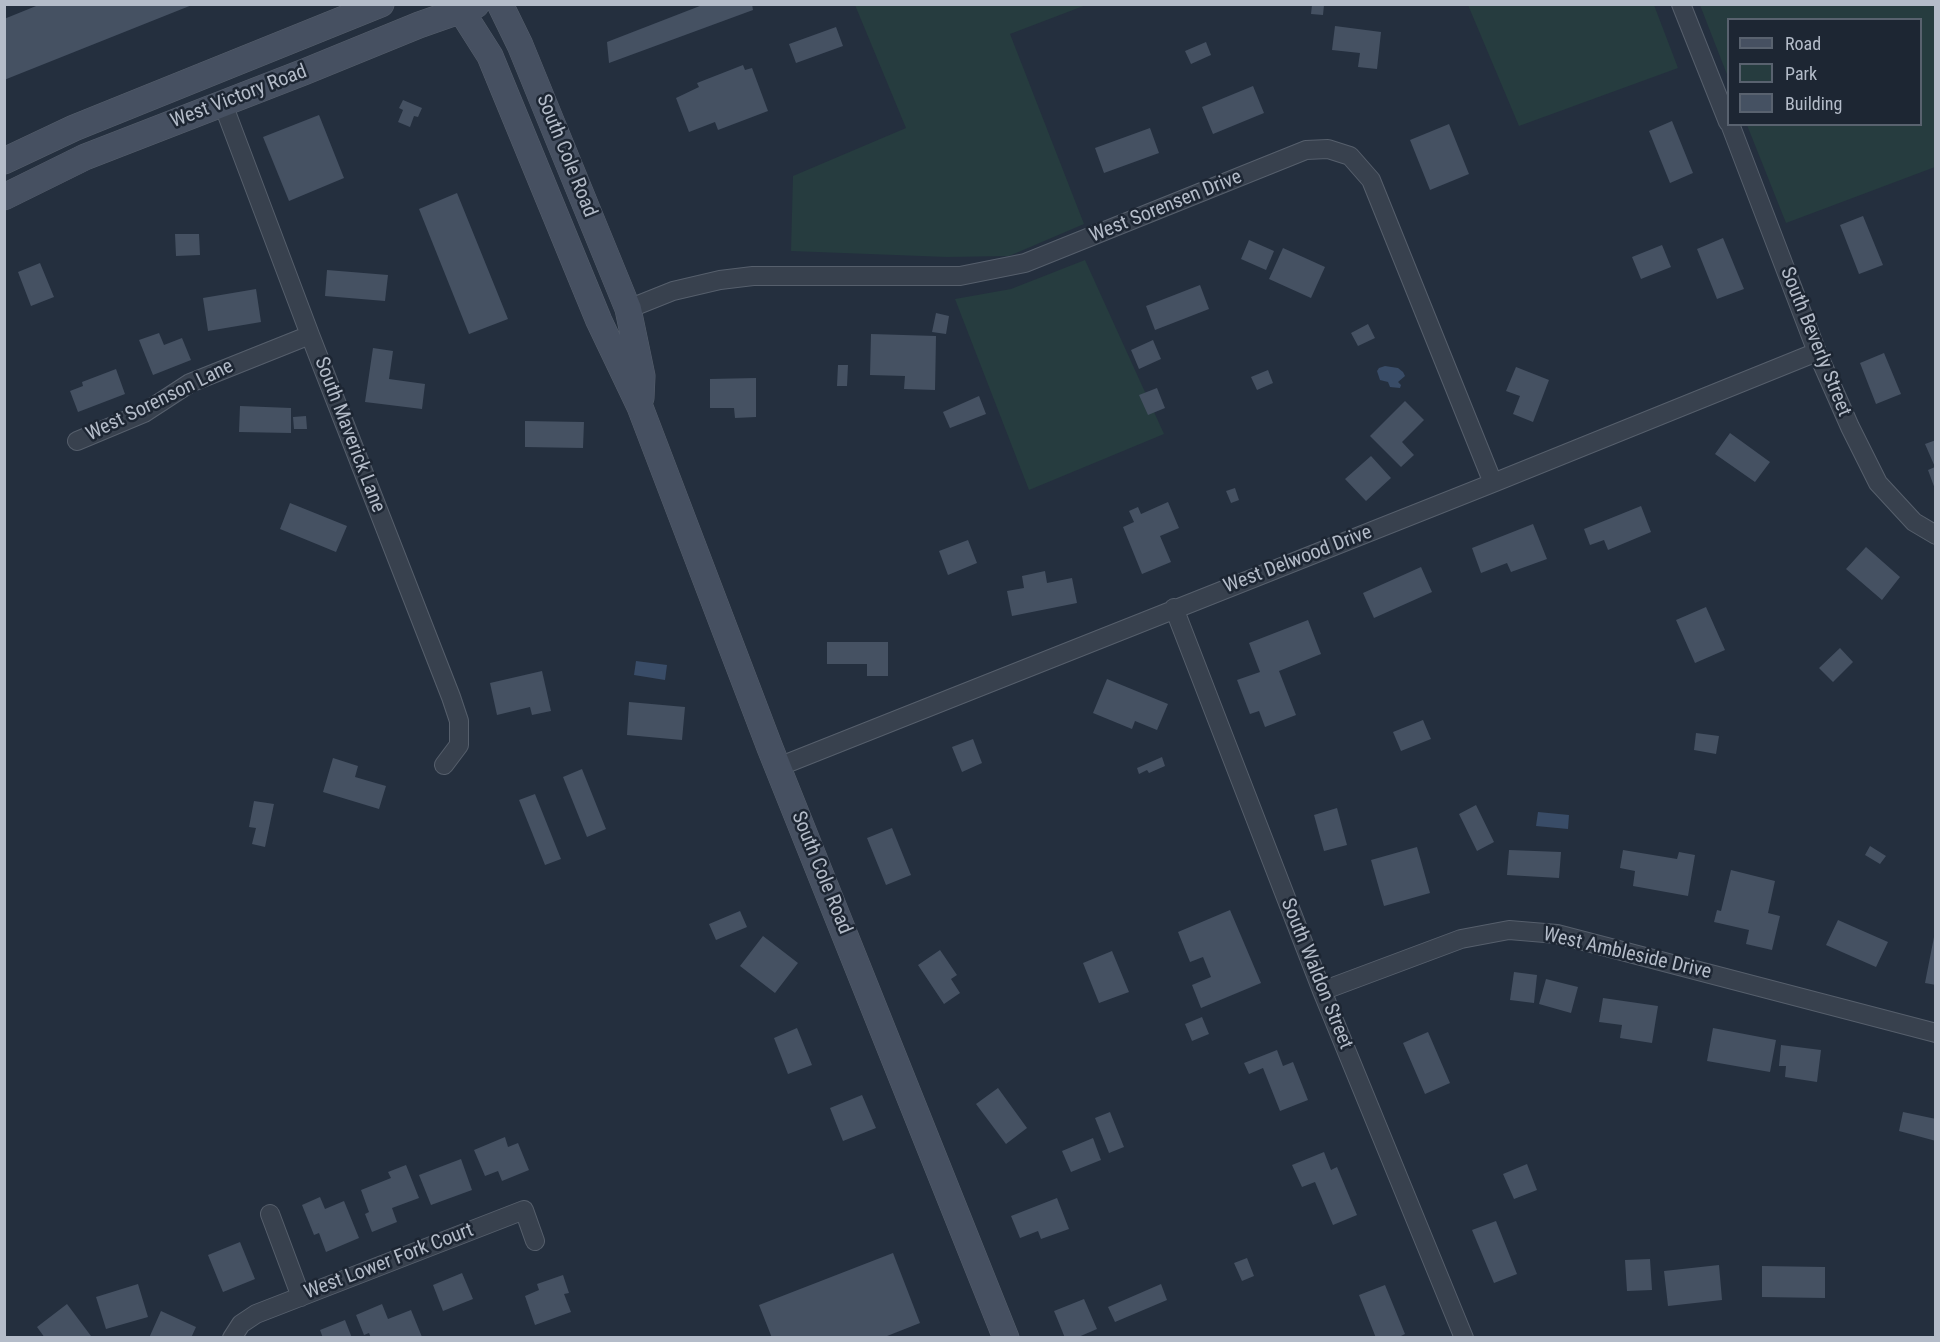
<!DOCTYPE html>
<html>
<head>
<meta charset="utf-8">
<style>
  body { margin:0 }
  #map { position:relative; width:1940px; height:1342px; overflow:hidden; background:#242f3e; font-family:"Roboto Condensed",sans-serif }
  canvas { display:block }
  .frame { position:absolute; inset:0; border:6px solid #b4bcc9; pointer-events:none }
  .legend { position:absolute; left:1727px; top:18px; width:195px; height:108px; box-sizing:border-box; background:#1d2633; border:2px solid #59626f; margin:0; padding:8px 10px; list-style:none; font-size:18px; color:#b4bcc9 }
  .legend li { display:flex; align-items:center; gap:12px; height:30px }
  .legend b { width:30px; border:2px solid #59626f }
</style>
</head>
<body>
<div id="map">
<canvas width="1940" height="1342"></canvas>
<div class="frame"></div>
<ul class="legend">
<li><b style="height:8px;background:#465061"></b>Road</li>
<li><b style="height:16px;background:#263c3f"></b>Park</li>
<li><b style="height:16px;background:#455162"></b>Building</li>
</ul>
</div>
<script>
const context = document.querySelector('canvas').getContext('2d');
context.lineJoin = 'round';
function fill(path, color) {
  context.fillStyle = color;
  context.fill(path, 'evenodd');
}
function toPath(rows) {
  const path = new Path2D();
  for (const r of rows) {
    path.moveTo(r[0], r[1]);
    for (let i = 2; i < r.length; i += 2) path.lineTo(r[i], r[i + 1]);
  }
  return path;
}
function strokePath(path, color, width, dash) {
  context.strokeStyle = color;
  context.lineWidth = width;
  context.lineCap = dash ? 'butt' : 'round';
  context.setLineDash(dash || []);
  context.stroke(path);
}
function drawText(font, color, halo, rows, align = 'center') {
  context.font = font + ' "Roboto Condensed",sans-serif';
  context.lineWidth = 5;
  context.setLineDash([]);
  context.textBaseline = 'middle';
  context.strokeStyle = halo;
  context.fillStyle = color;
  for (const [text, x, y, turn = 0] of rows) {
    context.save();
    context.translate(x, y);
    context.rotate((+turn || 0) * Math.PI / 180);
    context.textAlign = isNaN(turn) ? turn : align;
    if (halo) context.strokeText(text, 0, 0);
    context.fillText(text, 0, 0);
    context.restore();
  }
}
const green = toPath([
  [855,5,1086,5,1010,34,1084,224,1009,256,947,257,791,251,793,176,906,128],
  [1468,5,1654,5,1678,68,1519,126],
  [1700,5,1935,5,1935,167,1786,223,1747,125,1920,124,1920,20,1728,20,1728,77],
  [1085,260,1164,434,1029,490,955,299,1011,289]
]);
const water = toPath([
  [1385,366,1398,368,1403,372,1405,376,1398,382,1401,385,1400,388,1390,387,1388,382,1380,380,1377,371,1379,368],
  [636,661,667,665,665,680,634,675],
  [1538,812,1569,815,1568,829,1536,826]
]);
const building = toPath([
  [41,4,192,4,192,5,4,80,4,19],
  [705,4,752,4,753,10,609,63,607,42],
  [1312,5,1324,5,1323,15,1311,14],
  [1335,26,1381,32,1377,69,1358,67,1360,53,1332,50],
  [836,27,843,46,796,63,789,44],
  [1206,42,1211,55,1191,64,1185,51],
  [743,65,745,70,752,68,768,111,718,130,715,122,689,132,676,98,699,87,697,83],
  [1253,86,1264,113,1213,134,1202,107],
  [403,100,422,108,418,117,414,116,410,127,398,122,403,110,399,108],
  [319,115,344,178,289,201,263,137],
  [1672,121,1693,173,1670,183,1649,131],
  [1449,124,1469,174,1430,190,1410,140],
  [1150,128,1159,153,1104,173,1095,148],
  [457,193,508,319,469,334,419,209],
  [1863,216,1883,265,1859,274,1840,225],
  [175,234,199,234,200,255,176,256],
  [1723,238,1744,289,1717,299,1697,249],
  [1249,240,1274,251,1266,270,1241,259],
  [1662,245,1671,267,1641,279,1632,257],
  [1283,248,1325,267,1311,298,1269,279],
  [40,263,54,297,31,306,18,272],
  [327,270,388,275,385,301,325,296],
  [1200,285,1209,309,1155,330,1146,306],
  [256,289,261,322,208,331,203,298],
  [936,313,949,316,946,334,932,332],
  [1368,324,1375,338,1358,346,1351,333],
  [159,333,164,345,182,338,191,360,153,375,139,340],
  [871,334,936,336,935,390,904,389,905,376,870,375],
  [1153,340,1161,359,1139,369,1131,350],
  [373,348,393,351,389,379,425,384,422,409,365,402],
  [1884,353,1901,394,1876,404,1860,363],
  [838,365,848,365,847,386,837,386],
  [1516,367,1549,380,1533,422,1513,414,1520,396,1506,391],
  [116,369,125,394,78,412,70,391,83,386,82,382],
  [1268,370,1273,383,1257,390,1251,377],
  [756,378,756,417,735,418,734,408,710,408,710,379],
  [1157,388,1165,408,1148,415,1139,395],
  [979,396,986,414,950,428,943,412],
  [1405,401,1424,420,1402,442,1414,455,1401,467,1370,436],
  [240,406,291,408,291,433,239,432],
  [306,416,307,429,294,429,293,417],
  [525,421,584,422,583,448,525,447],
  [1730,433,1770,462,1755,482,1715,454],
  [1936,440,1936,489,1935,489,1928,470,1935,467,1925,444],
  [1371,456,1391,478,1366,501,1345,479],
  [1235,488,1239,500,1231,503,1226,491],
  [1168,502,1179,528,1160,536,1171,562,1142,574,1123,527,1134,522,1129,511,1138,507,1141,514],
  [290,503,347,526,336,552,280,529],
  [1641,506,1651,532,1608,550,1604,540,1590,545,1584,529],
  [1533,524,1547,559,1511,572,1507,563,1481,573,1472,548],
  [968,540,977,563,948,575,939,551],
  [1866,547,1900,577,1882,600,1846,569],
  [1421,567,1432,592,1374,618,1363,593],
  [1045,571,1047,583,1072,578,1077,603,1012,616,1007,591,1024,588,1022,576],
  [1706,607,1725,650,1695,663,1676,620],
  [1308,620,1321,654,1279,671,1296,715,1265,727,1259,711,1250,714,1237,680,1260,672,1249,643],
  [827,642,888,642,888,676,867,676,867,664,827,664],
  [1840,648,1853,662,1833,682,1819,668],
  [542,671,551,711,532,715,530,707,497,715,490,683],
  [1107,679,1168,704,1157,730,1135,721,1132,729,1093,713],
  [629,702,685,707,682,740,627,735],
  [1423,720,1431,739,1401,751,1393,732],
  [1696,733,1719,736,1716,754,1694,750],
  [973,739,982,763,962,772,952,747],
  [1162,757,1165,766,1149,773,1147,770,1139,774,1137,768],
  [333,758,358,766,355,777,386,786,379,809,323,792],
  [582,769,606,829,587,837,563,777],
  [535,794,561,859,545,865,519,800],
  [254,801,274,804,265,847,252,844,256,828,249,827],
  [1476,805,1494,842,1477,851,1459,814],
  [1337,808,1347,845,1324,851,1314,815],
  [892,828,911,875,886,885,867,838],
  [1870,846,1886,856,1880,864,1865,855],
  [1417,847,1430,893,1384,906,1371,860],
  [1509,850,1561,852,1559,878,1507,875],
  [1623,850,1677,859,1679,852,1695,855,1688,896,1633,886,1635,871,1620,868],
  [1731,870,1775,881,1768,913,1780,916,1772,950,1746,944,1749,930,1714,922,1717,910,1721,911],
  [1230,910,1261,983,1201,1008,1192,985,1211,977,1203,957,1190,962,1178,932],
  [740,911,747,927,716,940,709,924],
  [1838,920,1888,942,1876,967,1826,945],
  [763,936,798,963,775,993,740,966],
  [1934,937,1936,937,1936,985,1925,983],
  [940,950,957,975,951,979,960,993,944,1004,918,965],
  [1112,951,1129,992,1099,1003,1083,963],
  [1514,972,1537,975,1534,1003,1510,1000],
  [1546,979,1578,987,1571,1013,1539,1004],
  [1603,998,1658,1006,1652,1043,1620,1038,1622,1025,1599,1022],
  [1202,1017,1209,1034,1192,1041,1185,1024],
  [797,1028,812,1065,788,1074,774,1038],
  [1713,1028,1776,1040,1770,1072,1707,1061],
  [1428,1032,1450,1083,1425,1094,1403,1043],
  [1781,1045,1821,1050,1817,1082,1785,1077,1786,1066,1779,1066],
  [1277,1050,1283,1066,1293,1062,1308,1100,1280,1111,1263,1068,1249,1074,1244,1063],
  [998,1088,1027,1128,1006,1144,976,1104],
  [862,1095,876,1128,843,1141,830,1108],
  [1110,1112,1124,1147,1109,1153,1095,1118],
  [1903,1112,1936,1119,1936,1141,1899,1131],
  [505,1137,508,1147,518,1143,529,1170,502,1181,498,1171,485,1176,474,1150],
  [1093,1138,1101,1160,1071,1172,1062,1151],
  [1324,1152,1331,1170,1337,1167,1357,1215,1333,1225,1315,1182,1302,1187,1292,1165],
  [461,1159,472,1190,431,1205,419,1175],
  [1527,1164,1537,1190,1514,1199,1503,1174],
  [406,1165,419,1198,392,1208,397,1222,372,1232,365,1214,369,1212,361,1190,391,1178,388,1172],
  [320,1197,325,1209,344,1201,359,1238,326,1252,319,1233,314,1235,302,1205],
  [1057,1198,1069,1229,1041,1239,1038,1231,1020,1238,1011,1216],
  [1496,1221,1517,1274,1494,1283,1472,1230],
  [240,1242,255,1279,223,1292,208,1255],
  [893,1253,920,1323,882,1338,772,1338,759,1305],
  [1247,1258,1254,1276,1242,1281,1234,1263],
  [1650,1259,1652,1290,1627,1291,1625,1260],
  [1719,1265,1722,1300,1668,1306,1664,1271],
  [1762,1266,1825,1267,1825,1298,1762,1297],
  [462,1273,473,1299,443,1311,433,1285],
  [563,1275,569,1293,564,1294,571,1312,535,1325,525,1296,539,1290,537,1284],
  [138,1284,148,1317,106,1329,96,1297],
  [1161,1284,1167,1300,1115,1322,1108,1307],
  [1385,1285,1405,1334,1397,1338,1376,1338,1359,1295],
  [1084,1299,1097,1329,1076,1338,1065,1338,1054,1311],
  [67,1304,91,1336,89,1338,45,1338,37,1327],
  [382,1304,388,1319,411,1310,422,1337,371,1338,369,1333,364,1335,356,1315],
  [161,1311,196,1327,191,1338,149,1338],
  [345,1320,352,1338,323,1338,320,1330]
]);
const street = toPath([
  [1681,4,1728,122],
  [223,104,310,335,451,697,459,721,459,745,444,765],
  [1730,124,1817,352,1850,427,1878,483,1914,522,1936,535],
  [628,309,673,291,720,280,753,276,960,276,1025,263,1306,150,1328,149,1350,156,1371,180,1493,483],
  [77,441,144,413,190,383,310,335],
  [1174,608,1322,991,1464,1338],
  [778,767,1493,483,1817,352],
  [1322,991,1461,939,1509,930,1557,934,1936,1033],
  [270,1214,301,1297],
  [232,1338,241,1324,256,1314,524,1210,535,1241]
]);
const secondary = toPath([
  [457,4,490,56,599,321,640,407,770,748,1006,1338],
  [500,4,520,45,628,309,642,376,641,398],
  [4,161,74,128,381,4],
  [4,197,85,157,304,72,419,25,476,5]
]);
const streetNames = [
  ["West Victory Road",239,97,-21],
  ["South Cole Road",566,156,68],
  ["West Sorensen Drive",1166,207,-22],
  ["South Beverly Street",1815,342,68],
  ["West Sorenson Lane",160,401,-26],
  ["South Maverick Lane",349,435,69],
  ["West Delwood Drive",1298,560,-21],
  ["South Cole Road",821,873,68],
  ["West Ambleside Drive",1627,954,13],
  ["South Waldon Street",1316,974,68],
  ["West Lower Fork Court",389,1262,-21]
];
fill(green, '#263c3f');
fill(water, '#394c67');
fill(building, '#455162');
strokePath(street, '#565f6c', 20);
strokePath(secondary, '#565f6c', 27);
strokePath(street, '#38414e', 18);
strokePath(secondary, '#465061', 26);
drawText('20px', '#b4bcc9', '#1d2633', streetNames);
</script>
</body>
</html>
